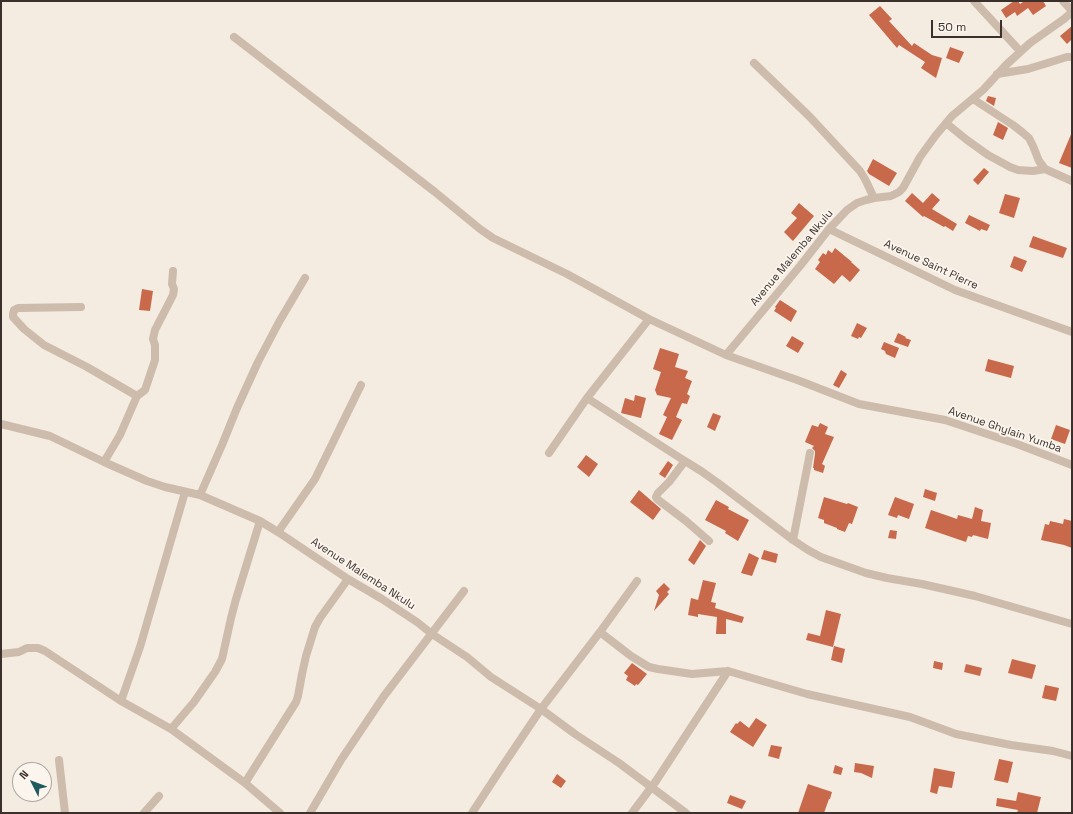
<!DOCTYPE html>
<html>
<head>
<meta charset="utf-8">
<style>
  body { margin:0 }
  #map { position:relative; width:1073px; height:814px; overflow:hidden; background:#f4ebe1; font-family:"Space Grotesk",sans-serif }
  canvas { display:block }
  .frame { position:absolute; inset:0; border:2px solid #3b302b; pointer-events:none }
  .north { position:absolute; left:12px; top:762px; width:40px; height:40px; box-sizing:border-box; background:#fbf5ee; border:1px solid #aea6a0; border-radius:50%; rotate:312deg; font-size:11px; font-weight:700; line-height:16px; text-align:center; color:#3b302b }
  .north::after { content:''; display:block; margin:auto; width:14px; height:18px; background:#1f5a5e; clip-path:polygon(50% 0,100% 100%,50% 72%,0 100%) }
  .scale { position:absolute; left:931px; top:20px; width:71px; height:18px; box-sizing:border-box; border:2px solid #3b302b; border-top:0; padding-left:5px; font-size:12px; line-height:14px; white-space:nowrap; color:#3b302b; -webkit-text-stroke:3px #fbf5ee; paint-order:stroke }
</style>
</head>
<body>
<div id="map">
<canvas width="1073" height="814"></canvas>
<div class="frame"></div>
<div class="north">N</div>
<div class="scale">50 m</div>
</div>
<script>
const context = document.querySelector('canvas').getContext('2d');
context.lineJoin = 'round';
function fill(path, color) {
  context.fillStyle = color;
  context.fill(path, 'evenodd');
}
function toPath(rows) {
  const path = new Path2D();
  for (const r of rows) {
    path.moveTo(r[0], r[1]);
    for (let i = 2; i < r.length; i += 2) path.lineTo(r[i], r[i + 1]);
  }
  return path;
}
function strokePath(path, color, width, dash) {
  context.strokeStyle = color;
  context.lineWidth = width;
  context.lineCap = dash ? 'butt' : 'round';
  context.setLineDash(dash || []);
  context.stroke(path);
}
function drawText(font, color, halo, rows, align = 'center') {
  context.font = font + ' "Space Grotesk",sans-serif';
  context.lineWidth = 3.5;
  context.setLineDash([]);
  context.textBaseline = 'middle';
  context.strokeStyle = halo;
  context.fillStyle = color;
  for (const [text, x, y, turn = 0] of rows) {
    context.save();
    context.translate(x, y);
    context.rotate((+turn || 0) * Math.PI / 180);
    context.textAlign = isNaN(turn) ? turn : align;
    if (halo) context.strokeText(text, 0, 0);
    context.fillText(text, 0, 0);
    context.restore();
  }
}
const building = toPath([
  [1014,1,1018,1,1020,4,1023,2,1023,1,1043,1,1046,6,1033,15,1028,8,1017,16,1015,12,1006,18,1001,10],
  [880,6,892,19,889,21,912,46,914,43,932,55,942,58,936,78,921,68,925,62,899,45,897,48,869,15],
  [1072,26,1072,39,1067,44,1060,36],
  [950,47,964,52,959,63,946,58],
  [988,96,996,98,994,106,986,101],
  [998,122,1008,128,1003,140,993,135],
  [1072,132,1072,168,1059,163],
  [873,159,897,173,889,186,869,174,867,171],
  [984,168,989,172,978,185,973,180],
  [912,193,923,203,932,193,940,200,932,209,957,224,953,231,945,226,944,227,924,216,923,217,905,201],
  [1005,194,1020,198,1014,218,999,213],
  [799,203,814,216,793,241,784,232,797,218,791,213],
  [969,215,990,225,987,231,981,229,980,231,965,223],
  [1033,236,1067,248,1063,258,1029,247],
  [835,248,852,262,851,262,860,270,850,282,842,275,834,284,815,269,820,262,818,260,823,253,826,255,828,250,832,253],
  [1014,256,1027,261,1022,272,1010,267],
  [142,289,153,291,150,311,139,310],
  [780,300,797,311,791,322,774,311,776,308,775,307],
  [857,323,867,328,861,338,859,337,858,339,851,336],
  [898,333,906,337,905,338,911,340,908,347,894,342],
  [792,336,804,343,798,353,786,346],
  [884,342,899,348,895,358,886,354,885,351,881,349],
  [660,348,679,354,675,367,688,371,685,378,692,381,687,394,690,396,687,404,682,403,676,417,682,420,672,440,659,434,667,417,663,415,671,398,657,395,655,390,661,372,653,369],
  [988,359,1014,366,1011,378,985,371],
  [841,370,847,374,839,388,833,385],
  [635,395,646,398,641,418,621,413,625,398,634,401],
  [713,413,721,416,715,431,707,427],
  [820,423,828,427,825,434,834,437,822,464,825,466,823,473,814,470,814,468,813,468,815,454,815,451,812,448,814,446,805,442,812,425,818,427],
  [1056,425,1070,430,1065,444,1051,439],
  [586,455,598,464,589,477,577,467],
  [668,461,673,465,665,478,659,474],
  [925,489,937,493,935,501,923,497],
  [639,490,661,509,653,520,630,502],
  [824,497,847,504,848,503,858,507,852,524,849,523,845,532,837,529,837,528,824,523,824,520,818,518],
  [895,497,914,504,909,519,898,515,897,518,888,515],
  [716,500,729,507,728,509,749,520,738,541,725,533,726,531,705,520],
  [975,507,983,510,981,521,991,523,988,539,973,535,972,537,968,536,966,542,925,528,931,510,957,519,958,515,972,519],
  [1064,519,1072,521,1072,548,1064,545,1041,540,1045,524,1049,525,1050,521,1063,524],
  [890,530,897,531,896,539,888,538],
  [700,540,706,546,694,565,688,560],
  [764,550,778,554,776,563,761,559],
  [749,553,759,558,752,576,741,573],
  [703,580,716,583,711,602,716,603,715,608,744,617,742,623,726,619,726,634,716,634,717,617,698,614,698,617,688,615,691,598,698,600],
  [664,583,670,589,667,592,669,594,654,611,659,595,656,591],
  [826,610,841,614,833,647,806,640,808,633,820,636],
  [834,646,845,649,842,663,831,660],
  [1012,659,1036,665,1032,679,1008,673],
  [934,661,943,663,942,670,933,668],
  [632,663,647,674,638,685,636,684,635,686,626,680,628,676,624,673],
  [966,664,982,668,980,676,964,672],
  [1045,685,1059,688,1056,701,1042,698],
  [756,718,767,725,753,747,730,732,736,723,737,724,740,721,749,728],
  [771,745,782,747,779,759,768,756],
  [999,759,1013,762,1008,783,994,780],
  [855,763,874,766,872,778,861,773,854,772],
  [835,765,843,768,841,775,833,773],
  [934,768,955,772,952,788,939,786,937,794,930,792],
  [557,774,566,781,561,788,552,782],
  [808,784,832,792,830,799,829,799,824,813,798,813],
  [1018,792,1041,797,1037,813,1017,813,1018,810,996,806,997,798,1016,801],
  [730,795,746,801,742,809,727,803]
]);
const minor = toPath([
  [974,1,1020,51],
  [1063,1,1072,11],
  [234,37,435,192,480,229,493,238,567,274,649,319,726,355,800,381,859,404,945,420,1017,444,1072,465],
  [754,63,810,117,860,171,865,179,874,198],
  [997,74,1028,69,1067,57,1072,57],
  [973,99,1013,125,1022,132,1029,138,1033,146,1039,161,1045,169,1072,181],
  [946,123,967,140,988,155,1010,167,1018,170,1033,171,1045,169],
  [829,229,955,290,1072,332],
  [81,307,18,308,14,310,13,314,13,317,24,329,44,345,87,367,137,396],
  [726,355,800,266,829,229,847,210,857,203,866,200,874,198,891,196,899,192,903,188,920,157,936,135,952,116,983,90,1006,65,1030,43,1064,19,1072,12],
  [587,398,677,456,701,471,718,483,793,540,808,550,821,557,866,573,887,578,922,584,975,596,1072,624],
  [1,424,50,436,104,462,120,435,137,396,145,390,155,360,155,345,153,339,155,330,173,295,174,289,172,284,173,271],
  [549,453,587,398,649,319],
  [685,461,669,482,658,493,656,497,657,499,686,521,709,541],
  [104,462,147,481,165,487,200,495,222,445,237,408,258,362,279,322,305,278],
  [200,495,260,521,278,532,348,579,382,599,417,622,432,634,467,657,491,677,541,709,600,632,631,656,649,667,658,669,692,674,728,671,807,694,910,717,956,734,1011,745,1053,751,1072,756],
  [278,532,315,479,361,385],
  [793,540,810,453],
  [600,632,637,581],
  [1,654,19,652,27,648,38,648,45,651,121,701,171,729,245,783,280,813],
  [121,701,140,647,185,492],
  [171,729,194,702,215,672,222,659,231,618,236,599,260,521],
  [59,760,65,813],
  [245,783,296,702,298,696,302,674,306,656,315,627,320,618,348,579],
  [144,813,159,796],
  [310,813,341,760,384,696,464,591],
  [472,813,504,764,541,709,575,734,619,763,686,813],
  [632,813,656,781,728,671]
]);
const streetNames = [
  ["Avenue Malemba Nkulu",792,258,-50],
  ["Avenue Saint Pierre",931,265,25],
  ["Avenue Ghylain Yumba",1005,430,19],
  ["Avenue Malemba Nkulu",363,574,33]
];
fill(building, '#c8694b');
strokePath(minor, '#cdbbac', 8);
drawText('11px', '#3b302b', '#fbf5ee', streetNames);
</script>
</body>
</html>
